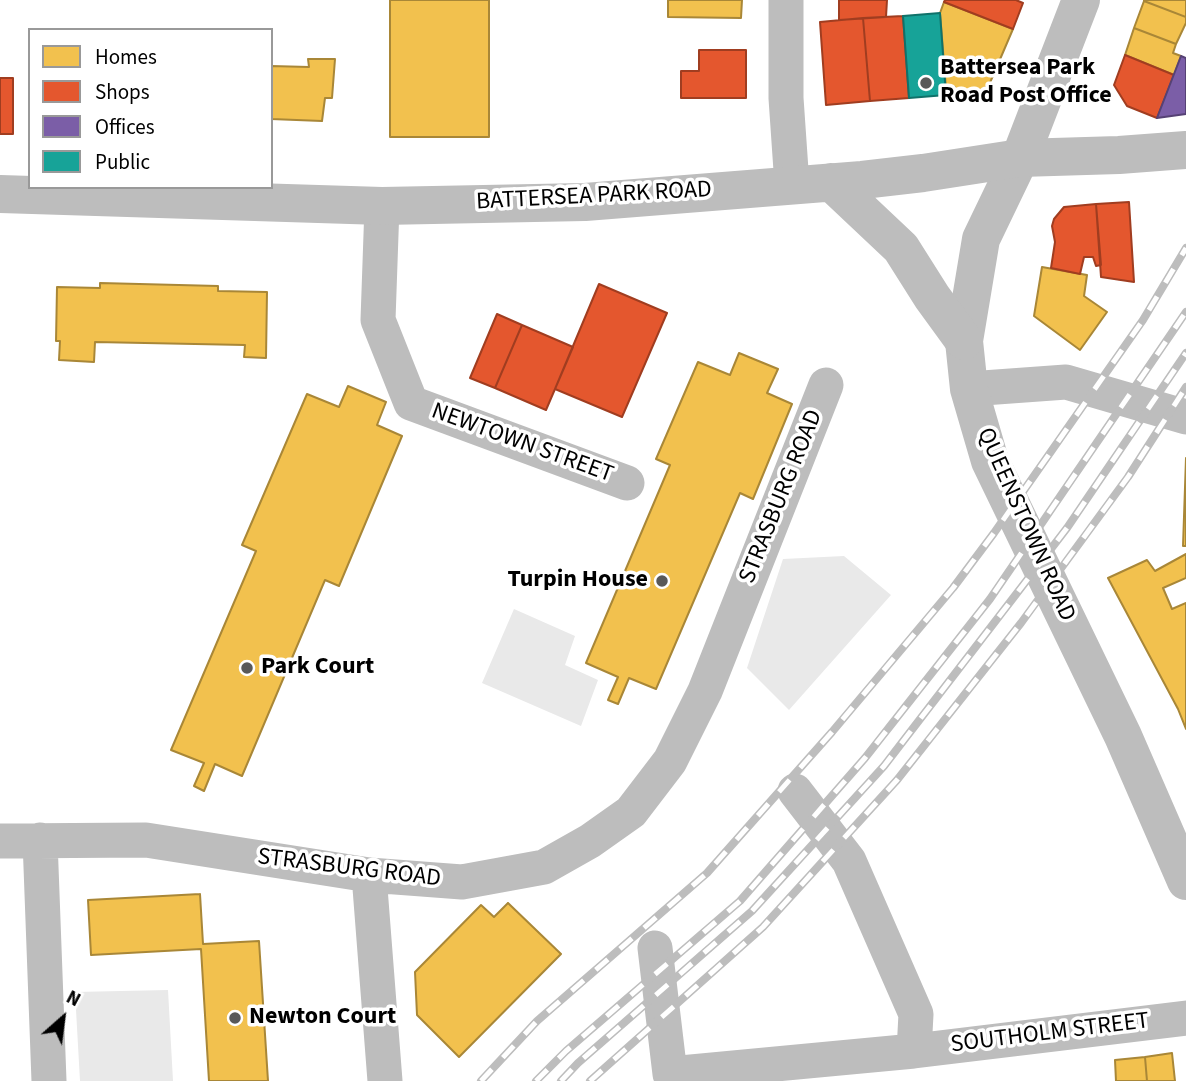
<!DOCTYPE html>
<html>
<head>
<meta charset="utf-8">
<style>
  body { margin:0 }
  #map { position:relative; width:1186px; height:1081px; overflow:hidden; background:#fff; font-family:"Source Sans 3",sans-serif }
  canvas { display:block }
  .legend { position:absolute; left:28px; top:28px; width:245px; height:161px; box-sizing:border-box; background:#fff; border:2px solid #999; margin:0; padding:9px 12px; list-style:none; font-size:21px; color:#000 }
  .legend li { display:flex; align-items:center; gap:14px; height:35px }
  .legend b { width:35px; border:2px solid #999 }
  .north { position:absolute; left:28px; top:983px; width:70px; height:70px; -webkit-text-stroke:5px #fff; paint-order:stroke; rotate:28deg; font-size:19px; font-weight:700; line-height:28px; text-align:center; color:#000 }
  .north::after { content:''; display:block; margin:auto; width:24px; height:32px; background:#000; clip-path:polygon(50% 0,100% 100%,50% 72%,0 100%) }
</style>
</head>
<body>
<div id="map">
<canvas width="1186" height="1081"></canvas>
<ul class="legend">
<li><b style="height:19px;background:#f2c14e"></b>Homes</li>
<li><b style="height:19px;background:#e4572e"></b>Shops</li>
<li><b style="height:19px;background:#7b5ea7"></b>Offices</li>
<li><b style="height:19px;background:#17a398"></b>Public</li>
</ul>
<div class="north">N</div>
</div>
<script>
const context = document.querySelector('canvas').getContext('2d');
context.lineJoin = 'round';
function fill(path, color) {
  context.fillStyle = color;
  context.fill(path, 'evenodd');
}
function toPath(rows) {
  const path = new Path2D();
  for (const r of rows) {
    path.moveTo(r[0], r[1]);
    for (let i = 2; i < r.length; i += 2) path.lineTo(r[i], r[i + 1]);
  }
  return path;
}
function strokePath(path, color, width, dash) {
  context.strokeStyle = color;
  context.lineWidth = width;
  context.lineCap = dash ? 'butt' : 'round';
  context.setLineDash(dash || []);
  context.stroke(path);
}
function drawText(font, color, halo, rows, align = 'center') {
  context.font = font + ' "Source Sans 3",sans-serif';
  context.lineWidth = 7;
  context.setLineDash([]);
  context.textBaseline = 'middle';
  context.strokeStyle = halo;
  context.fillStyle = color;
  for (const [text, x, y, turn = 0] of rows) {
    context.save();
    context.translate(x, y);
    context.rotate((+turn || 0) * Math.PI / 180);
    context.textAlign = isNaN(turn) ? turn : align;
    if (halo) context.strokeText(text, 0, 0);
    context.fillText(text, 0, 0);
    context.restore();
  }
}
const green = toPath([
  [844,556,891,595,789,710,747,668,783,559],
  [514,609,575,636,565,665,598,680,581,726,482,683],
  [168,990,173,1081,80,1081,75,992]
]);
const homes = toPath([
  [390,0,489,0,489,137,390,137,390,0],
  [668,0,742,0,741,18,668,17,668,0],
  [1186,0,1186,17,1144,1,1144,0,1186,0],
  [1144,1,1186,17,1186,23,1176,44,1134,28,1144,1],
  [944,2,1013,29,989,85,980,91,956,94,955,87,946,88,940,13,944,2],
  [1134,28,1176,44,1173,53,1181,56,1174,75,1125,55,1134,28],
  [308,59,335,59,332,98,325,98,322,121,271,119,271,66,309,67,308,59],
  [1042,267,1087,275,1084,296,1107,312,1080,350,1034,316,1042,267],
  [100,283,218,286,218,291,267,292,266,358,244,357,245,345,95,342,94,362,59,360,60,341,56,341,57,287,100,288,100,283],
  [739,353,778,369,767,393,792,404,753,499,740,493,656,689,629,678,618,704,608,700,618,677,586,663,670,465,656,459,698,362,730,375,739,353],
  [348,386,386,402,377,425,402,436,339,586,325,580,242,776,215,764,204,791,194,786,204,763,171,750,256,551,242,545,307,394,339,407,348,386],
  [1186,458,1186,546,1183,546,1186,458],
  [1186,554,1186,578,1163,588,1172,609,1186,603,1186,729,1178,709,1108,578,1147,560,1155,571,1186,554],
  [200,894,203,944,259,941,268,1081,209,1081,201,949,91,955,88,900,200,894],
  [508,903,561,954,459,1057,417,1015,415,972,481,905,494,917,508,903],
  [1172,1053,1175,1081,1147,1081,1145,1057,1172,1053],
  [1145,1057,1147,1081,1116,1081,1115,1060,1145,1057]
]);
const shops = toPath([
  [839,0,887,0,886,17,839,20,839,0],
  [945,0,1016,0,1023,3,1013,29,944,2,945,0],
  [903,16,909,98,870,101,863,18,903,16],
  [863,18,870,101,826,105,820,22,863,18],
  [699,50,746,50,746,98,681,98,681,71,699,71,699,50],
  [1125,55,1174,75,1157,118,1127,106,1114,85,1125,55],
  [0,78,13,78,13,134,0,134,0,78],
  [1129,202,1134,282,1101,277,1096,204,1129,202],
  [1096,204,1101,265,1096,266,1093,257,1084,257,1080,274,1051,268,1055,242,1052,226,1054,219,1064,207,1096,204],
  [599,284,667,313,622,417,555,389,599,284],
  [497,314,522,325,495,388,470,378,497,314],
  [522,325,573,347,546,410,495,388,522,325]
]);
const offices = toPath([
  [1181,56,1186,58,1186,114,1157,118,1181,56]
]);
const public = toPath([
  [940,13,946,95,909,98,903,16,940,13]
]);
const street = toPath([
  [786,0,786,98,792,185],
  [382,206,378,320,411,403,627,483],
  [969,389,1066,382,1186,417],
  [795,791,849,861,916,1014,914,1051],
  [40,840,49,1081],
  [0,841,146,840,369,875,462,882,544,867,590,841,631,812,670,761,705,691,826,385],
  [369,875,385,1081],
  [655,948,670,1074,914,1051,1186,1018]
]);
const primary = toPath([
  [1081,0,1020,158,981,239,964,341,969,389,990,461,1123,736,1186,881]
]);
const highway = toPath([
  [831,182,901,248,932,297,964,341],
  [0,194,382,206,585,202,862,180,923,173,1020,158,1119,155,1186,150]
]);
const rail = toPath([
  [481,1081,537,1021,707,873,832,732,953,588,994,533,1143,320,1186,248],
  [536,1081,566,1051,740,901,865,758,990,599,1186,312],
  [561,1081,578,1063,752,911,884,766,1067,528,1186,353],
  [590,1081,763,927,897,780,1021,623,1128,477,1186,387]
]);
const markers = [
  [926,83,7,"#595959"],
  [662,581,7,"#595959"],
  [247,668,7,"#595959"],
  [235,1018,7,"#595959"]
];
const poiNames = [
  ["Battersea Park",940,69],
  ["Road Post Office",940,97],
  ["Turpin House",648,581,"right"],
  ["Park Court",261,668],
  ["Newton Court",249,1018]
];
const streetNames = [
  ["BATTERSEA PARK ROAD",594,197,-3],
  ["NEWTOWN STREET",522,444,20],
  ["STRASBURG ROAD",782,497,-68],
  ["QUEENSTOWN ROAD",1025,525,66],
  ["STRASBURG ROAD",349,869,7],
  ["SOUTHOLM STREET",1050,1034,-7]
];
fill(green, '#e9e9e9');
fill(homes, '#f2c14e');
strokePath(homes, '#a98737', 2);
fill(shops, '#e4572e');
strokePath(shops, '#a03d20', 2);
fill(offices, '#7b5ea7');
strokePath(offices, '#564275', 2);
fill(public, '#17a398');
strokePath(public, '#10726a', 2);
strokePath(street, '#bdbdbd', 35);
strokePath(primary, '#bdbdbd', 38);
strokePath(highway, '#bdbdbd', 38);
strokePath(rail, '#bdbdbd', 8);
strokePath(rail, '#fff', 5, [16]);
for (const [x, y, r, color] of markers) {
  const dot = new Path2D();
  dot.arc(x, y, r, 0, 2 * Math.PI);
  context.fillStyle = color;
  context.fill(dot);
  strokePath(dot, '#fff', 2.5);
}
drawText('bold 24px', '#000', '#fff', poiNames, 'left');
drawText('24px', '#000', '#fff', streetNames);
</script>
</body>
</html>
